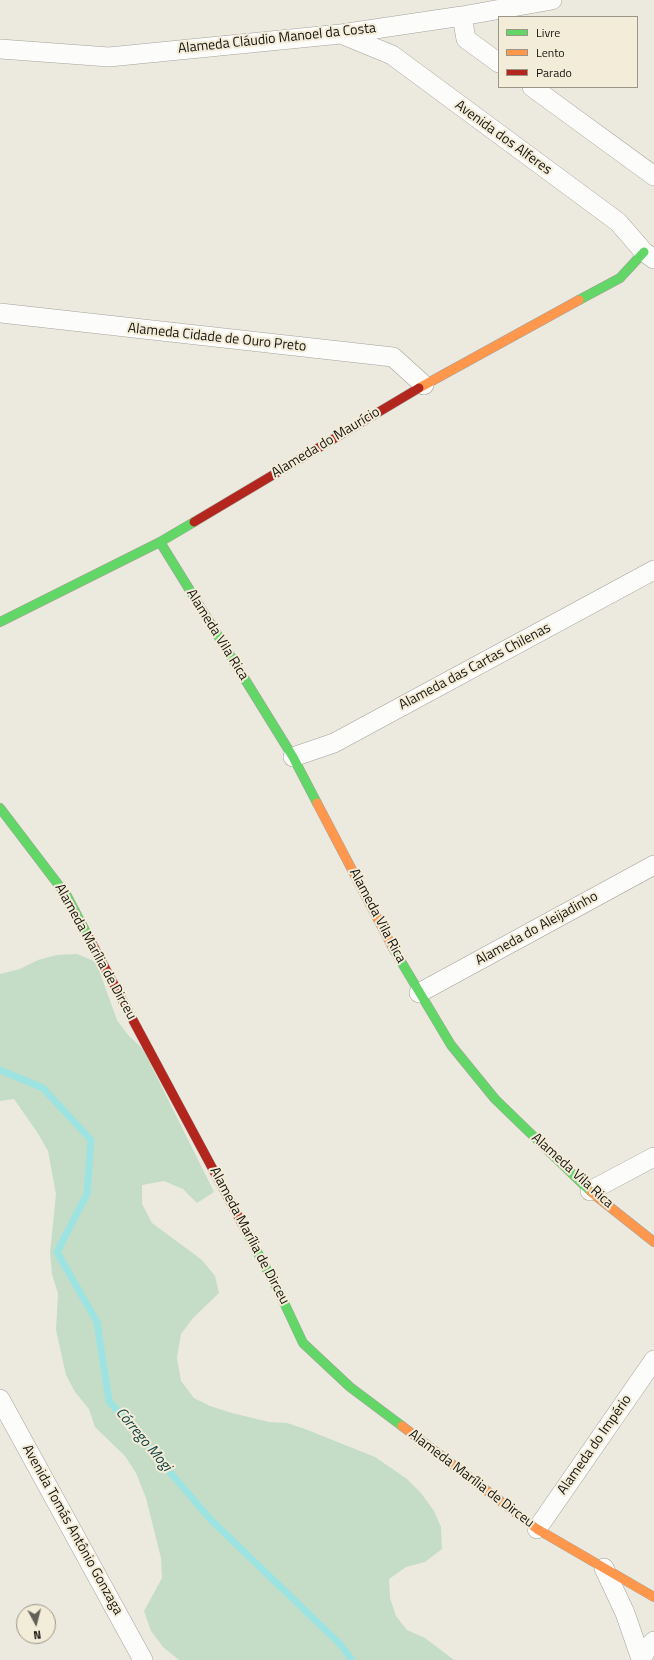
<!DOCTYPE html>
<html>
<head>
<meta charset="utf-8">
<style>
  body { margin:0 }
  #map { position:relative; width:654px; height:1660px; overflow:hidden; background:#ece9df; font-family:"Titillium Web",sans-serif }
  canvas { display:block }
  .legend { position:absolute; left:498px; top:16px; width:140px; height:72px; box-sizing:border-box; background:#f2ecd9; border:1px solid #9a9688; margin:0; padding:5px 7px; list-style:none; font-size:12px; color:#16140e }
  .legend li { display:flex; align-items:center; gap:8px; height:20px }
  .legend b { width:20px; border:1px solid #9a9688 }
  .north { position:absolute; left:16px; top:1604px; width:40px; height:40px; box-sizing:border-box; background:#f2ecd9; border:1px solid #9a9688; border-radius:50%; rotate:173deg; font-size:11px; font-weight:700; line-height:16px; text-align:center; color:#16140e }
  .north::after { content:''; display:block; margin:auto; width:14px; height:18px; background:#615f57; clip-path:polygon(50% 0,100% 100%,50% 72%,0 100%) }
</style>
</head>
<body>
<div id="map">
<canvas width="654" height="1660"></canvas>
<ul class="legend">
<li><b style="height:5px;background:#63d668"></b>Livre</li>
<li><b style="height:5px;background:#ff974d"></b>Lento</li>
<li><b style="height:5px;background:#b3261e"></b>Parado</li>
</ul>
<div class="north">N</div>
</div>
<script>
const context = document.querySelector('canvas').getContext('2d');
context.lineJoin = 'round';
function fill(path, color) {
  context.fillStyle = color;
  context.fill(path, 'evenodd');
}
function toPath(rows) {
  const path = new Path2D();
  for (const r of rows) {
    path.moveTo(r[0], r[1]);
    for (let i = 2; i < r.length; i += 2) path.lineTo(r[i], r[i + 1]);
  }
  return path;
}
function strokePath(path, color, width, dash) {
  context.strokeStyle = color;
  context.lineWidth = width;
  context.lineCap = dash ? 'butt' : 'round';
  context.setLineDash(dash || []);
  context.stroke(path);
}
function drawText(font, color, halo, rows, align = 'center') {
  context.font = font + ' "Titillium Web",sans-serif';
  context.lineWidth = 4;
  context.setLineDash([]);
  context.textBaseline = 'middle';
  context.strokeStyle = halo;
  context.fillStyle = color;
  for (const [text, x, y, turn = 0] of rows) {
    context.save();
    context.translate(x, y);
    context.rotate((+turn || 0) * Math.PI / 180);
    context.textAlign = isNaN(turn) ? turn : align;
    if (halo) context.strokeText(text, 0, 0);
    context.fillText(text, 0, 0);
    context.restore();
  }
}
const green = toPath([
  [77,954,96,962,117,1020,128,1035,143,1049,214,1192,197,1203,183,1189,164,1181,142,1185,142,1204,152,1223,202,1260,215,1276,219,1293,193,1318,181,1334,177,1358,181,1381,194,1398,210,1406,232,1413,269,1422,287,1423,305,1429,375,1457,407,1479,421,1493,434,1511,441,1527,442,1549,425,1562,406,1567,389,1579,390,1598,396,1616,407,1630,425,1638,454,1660,179,1660,163,1647,151,1631,144,1611,162,1578,161,1558,146,1498,136,1473,125,1456,95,1427,89,1409,75,1392,66,1375,56,1330,58,1294,52,1274,50,1253,56,1194,48,1151,37,1132,14,1099,0,1101,0,974,20,969,38,960,57,955]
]);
const stream = toPath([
  [0,1070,43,1088,91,1140,87,1194,57,1252,97,1322,109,1401,211,1520,340,1644,352,1660]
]);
const street = toPath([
  [462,16,466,39,499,63],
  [341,34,392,55,618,222,644,252,654,259],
  [0,49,109,57,341,34,462,16,552,0],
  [532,87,654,176],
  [0,313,393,357,424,385],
  [293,757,334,743,654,570],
  [419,993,654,865],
  [590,1191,654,1157],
  [0,1399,143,1660],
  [537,1529,654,1360],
  [604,1568,625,1613,641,1659],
  [641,1660,648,1647,654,1641]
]);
const fast = toPath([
  [579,300,620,278,644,252],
  [160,542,293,757,317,803],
  [0,622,160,542,194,522],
  [0,808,67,896,89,938],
  [393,948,451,1045,495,1099,591,1192],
  [246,1231,280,1294,303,1343,350,1387,402,1426]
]);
const slow = toPath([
  [419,388,579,300],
  [317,803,393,948],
  [591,1192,654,1242],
  [402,1426,537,1529,654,1597]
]);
const jam = toPath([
  [194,522,419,388],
  [89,938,246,1231]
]);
const streetNames = [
  ["Alameda Cláudio Manoel da Costa",277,39,-6],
  ["Avenida dos Alferes",503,138,36],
  ["Alameda Cidade de Ouro Preto",217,338,6],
  ["Alameda do Maurício",326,443,-31],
  ["Alameda Vila Rica",217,635,58],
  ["Alameda das Cartas Chilenas",475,667,-28],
  ["Alameda Vila Rica",377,916,62],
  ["Alameda do Aleijadinho",537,929,-29],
  ["Alameda Marília de Dirceu",95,952,61],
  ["Alameda Vila Rica",572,1171,42],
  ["Alameda Marília de Dirceu",249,1236,62],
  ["Alameda do Império",595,1445,-55],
  ["Alameda Marília de Dirceu",471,1479,37],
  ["Avenida Tomás Antônio Gonzaga",72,1530,61]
];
const waterNames = [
  ["Córrego Mogi",143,1440,50]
];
fill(green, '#c5ddc7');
strokePath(stream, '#9ce3e1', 7);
strokePath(street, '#a4a29b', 20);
strokePath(fast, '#a4a29b', 10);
strokePath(slow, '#a4a29b', 10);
strokePath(jam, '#a4a29b', 10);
strokePath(street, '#fcfcfa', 19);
strokePath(fast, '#63d668', 9);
strokePath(slow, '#ff974d', 9);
strokePath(jam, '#b3261e', 9);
drawText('14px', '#16140e', '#f2ecd9', streetNames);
drawText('italic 15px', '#104142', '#f2ecd9', waterNames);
</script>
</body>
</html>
